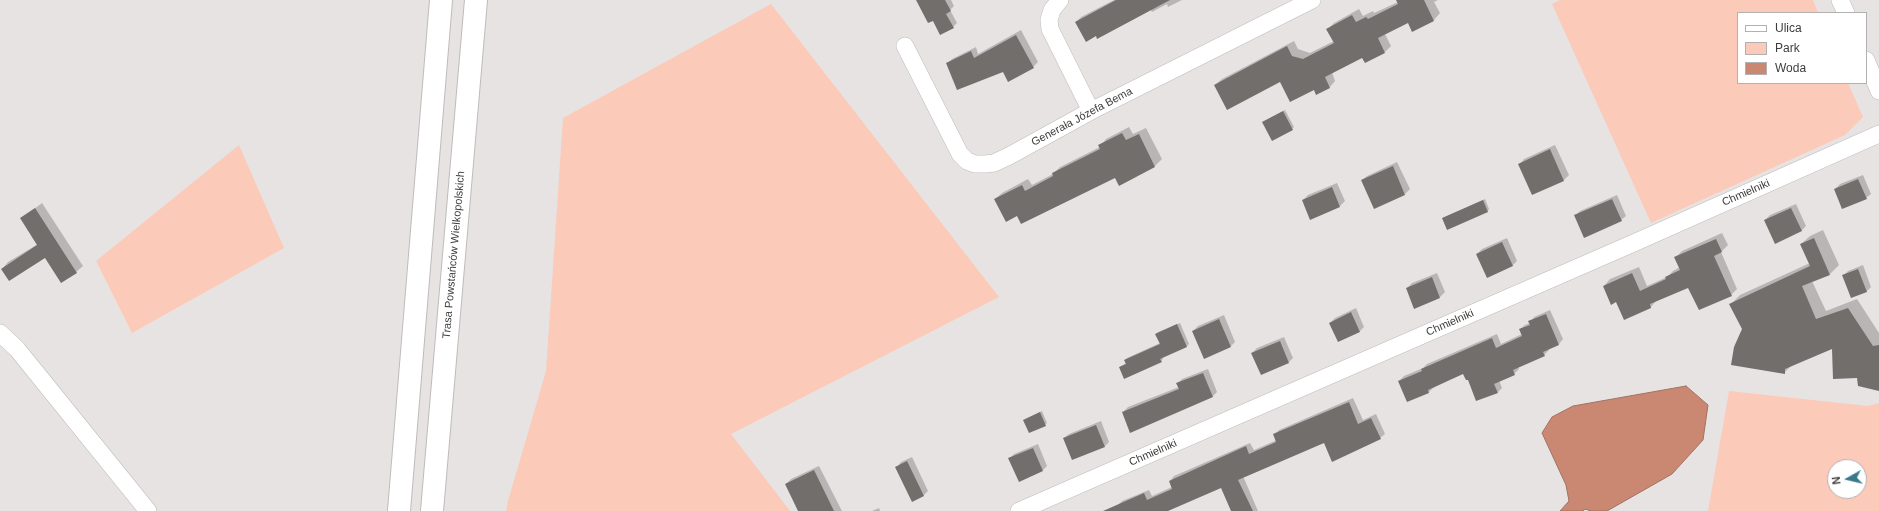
<!DOCTYPE html>
<html>
<head>
<meta charset="utf-8">
<style>
  body { margin:0 }
  #map { position:relative; width:1879px; height:511px; overflow:hidden; background:#e7e3e2; font-family:Arial,sans-serif }
  canvas { display:block }
  .legend { position:absolute; left:1737px; top:12px; width:130px; height:72px; box-sizing:border-box; background:#fff; border:1px solid #b2b1b1; margin:0; padding:5px 7px; list-style:none; font-size:12px; color:#3e3d3c }
  .legend li { display:flex; align-items:center; gap:8px; height:20px }
  .legend b { width:20px; border:1px solid #b2b1b1 }
  .north { position:absolute; left:1827px; top:459px; width:40px; height:40px; box-sizing:border-box; background:#fff; border:1px solid #b2b1b1; border-radius:50%; rotate:262deg; font-size:11px; font-weight:700; line-height:16px; text-align:center; color:#3e3d3c }
  .north::after { content:''; display:block; margin:auto; width:14px; height:18px; background:#37798b; clip-path:polygon(50% 0,100% 100%,50% 72%,0 100%) }
</style>
</head>
<body>
<div id="map">
<canvas width="1879" height="511"></canvas>
<ul class="legend">
<li><b style="height:5px;background:#fff"></b>Ulica</li>
<li><b style="height:11px;background:#fccab9"></b>Park</li>
<li><b style="height:11px;background:#ca8873"></b>Woda</li>
</ul>
<div class="north">N</div>
</div>
<script>
const context = document.querySelector('canvas').getContext('2d');
context.lineJoin = 'round';
function fill(path, color) {
  context.fillStyle = color;
  context.fill(path, 'evenodd');
}
function toPath(rows) {
  const path = new Path2D();
  for (const r of rows) {
    path.moveTo(r[0], r[1]);
    for (let i = 2; i < r.length; i += 2) path.lineTo(r[i], r[i + 1]);
  }
  return path;
}
function strokePath(path, color, width, dash) {
  context.strokeStyle = color;
  context.lineWidth = width;
  context.lineCap = dash ? 'butt' : 'round';
  context.setLineDash(dash || []);
  context.stroke(path);
}
function drawText(font, color, halo, rows, align = 'center') {
  context.font = font + ' Arial,sans-serif';
  context.lineWidth = 4;
  context.setLineDash([]);
  context.textBaseline = 'middle';
  context.strokeStyle = halo;
  context.fillStyle = color;
  for (const [text, x, y, turn = 0] of rows) {
    context.save();
    context.translate(x, y);
    context.rotate((+turn || 0) * Math.PI / 180);
    context.textAlign = isNaN(turn) ? turn : align;
    if (halo) context.strokeText(text, 0, 0);
    context.fillText(text, 0, 0);
    context.restore();
  }
}
const green = toPath([
  [1560,0,1813,0,1818,13,1738,13,1738,83,1848,83,1863,117,1845,135,1651,223,1552,4],
  [771,4,999,297,731,434,790,511,506,511,508,501,546,371,563,118],
  [239,145,284,248,132,333,96,261],
  [1729,391,1868,406,1879,403,1879,511,1708,511],
  [1835,467,1859,467,1859,491,1835,491]
]);
const water = toPath([
  [1686,386,1708,405,1703,440,1672,474,1607,511,1591,511,1585,509,1583,511,1560,511,1569,501,1566,485,1542,433,1552,417,1573,406,1686,386]
]);
const shadow = toPath([
  [917,0,951,0,954,6,950,10,957,23,953,27,933,19],
  [1114,0,1182,0,1168,7,1167,4,1152,12,1150,9,1096,35,1076,22,1081,17],
  [1397,0,1438,0,1434,2,1440,13,1434,20,1413,30,1408,21,1385,34,1391,46,1385,52,1366,62,1362,56,1332,72,1335,81,1329,88,1314,89,1280,80,1215,85,1222,79,1294,41,1298,49,1310,53,1334,41,1328,29,1334,23,1359,9,1363,16,1373,11,1374,13,1398,2],
  [1021,30,1038,62,1033,67,947,64,952,59,976,47,978,54],
  [1285,110,1294,127,1292,129,1263,122],
  [1129,127,1133,134,1146,128,1162,159,1155,166,1119,184,1115,176,1017,215,995,199,1002,193,1028,179,1032,185,1053,174,1060,167,1100,147,1106,139],
  [1555,145,1569,175,1564,180,1533,194,1520,164,1524,159],
  [1397,162,1410,189,1405,194,1375,208,1362,180,1367,176],
  [1863,175,1871,194,1866,198,1835,189,1840,184],
  [1337,183,1345,201,1340,206,1310,218,1303,200,1308,195],
  [1617,195,1626,216,1621,220,1576,215,1580,211],
  [1485,199,1489,209,1487,212,1443,218],
  [42,203,83,266,76,272,46,256,2,269,8,262,38,244,22,218],
  [1796,204,1806,226,1801,231,1765,220,1770,215],
  [1823,230,1839,265,1830,274,1812,281,1826,311,1857,299,1879,333,1879,390,1858,377,1833,348,1793,364,1784,373,1743,329,1731,304,1740,295,1810,263,1801,244,1810,236],
  [1722,233,1728,245,1721,252,1737,289,1731,295,1689,286,1657,300,1651,307,1624,319,1617,301,1604,286,1610,279,1639,267,1647,286,1667,277,1673,271,1680,267,1676,257,1682,251],
  [1507,238,1517,261,1512,266,1477,254,1482,249],
  [1863,265,1871,287,1866,292,1843,276,1848,271],
  [1437,273,1445,292,1440,297,1415,307,1407,288,1412,283],
  [1356,308,1364,327,1360,331,1330,323,1335,318],
  [1550,310,1563,339,1559,344,1548,349,1549,350,1544,355,1518,366,1519,369,1514,374,1499,380,1502,388,1498,392,1468,378,1464,372,1433,388,1429,392,1399,381,1404,376,1423,368,1427,364,1497,334,1501,344,1522,334,1520,329,1525,325,1530,323,1534,317],
  [1224,315,1235,342,1231,346,1193,331,1198,326],
  [1180,323,1189,344,1187,346,1162,357,1163,359,1161,361,1120,367,1126,363,1125,360,1127,358,1160,343,1156,334,1158,332],
  [1284,337,1293,358,1288,363,1252,353,1257,348],
  [1208,369,1217,392,1212,397,1123,412,1128,407,1179,387,1177,384,1182,379],
  [1353,398,1363,420,1376,414,1385,434,1380,438,1324,441,1243,476,1258,511,1232,511,1222,487,1165,511,1119,511,1117,506,1122,501,1149,490,1152,496,1172,487,1170,481,1174,476,1250,443,1254,450,1277,440,1274,435,1279,430],
  [1042,411,1047,423,1045,425,1024,420],
  [1101,421,1109,442,1104,447,1064,438,1069,434],
  [1038,444,1047,466,1042,471,1009,459,1014,454],
  [912,457,928,491,923,496,897,467,901,462],
  [819,466,842,511,808,511,786,484,791,479],
  [879,508,880,511,872,511]
]);
const building = toPath([
  [916,0,945,0,951,11,946,14,954,28,940,35,933,21,928,23],
  [1116,0,1170,0,1097,39,1096,36,1086,42,1075,22],
  [1396,0,1424,0,1434,21,1412,32,1408,23,1378,38,1385,53,1365,63,1362,58,1325,77,1330,88,1316,95,1314,90,1290,102,1280,82,1227,110,1214,85,1287,46,1292,56,1303,59,1334,43,1326,29,1352,15,1356,22,1366,17,1368,19,1398,4],
  [1016,35,1034,68,1008,82,1003,72,957,90,946,63,971,51,974,58],
  [1283,111,1293,130,1272,141,1262,122],
  [1122,133,1126,140,1139,134,1155,167,1119,186,1115,178,1021,224,1017,216,1006,222,994,199,1022,185,1025,191,1053,176,1052,173,1100,149,1098,145],
  [1550,149,1564,181,1532,195,1518,164],
  [1393,166,1405,195,1374,209,1361,180],
  [1858,179,1867,199,1842,209,1834,189],
  [1332,187,1340,207,1310,220,1302,200],
  [1612,199,1622,221,1584,238,1574,215],
  [1483,200,1488,212,1447,230,1442,218],
  [35,208,77,273,61,283,45,258,9,281,1,269,37,245,20,218],
  [1791,208,1802,231,1775,244,1764,220],
  [1814,238,1830,275,1802,286,1816,319,1848,308,1873,346,1879,345,1879,391,1858,386,1857,378,1833,379,1832,349,1785,369,1785,374,1731,365,1734,347,1742,329,1729,304,1810,266,1800,244],
  [1716,239,1722,252,1714,256,1732,296,1699,310,1688,288,1650,304,1651,308,1624,320,1616,302,1611,305,1603,286,1632,273,1640,291,1666,279,1665,277,1680,270,1674,257],
  [1502,242,1513,266,1487,278,1476,254],
  [1858,269,1867,292,1851,298,1842,275],
  [1432,277,1440,298,1414,309,1406,288],
  [1351,312,1360,332,1338,342,1329,323],
  [1546,314,1559,345,1543,352,1545,356,1513,370,1515,375,1494,384,1498,393,1476,401,1468,380,1466,380,1463,374,1428,390,1429,393,1407,402,1398,381,1422,371,1421,369,1492,338,1496,348,1522,336,1519,329,1530,325,1528,321],
  [1219,319,1231,347,1204,359,1192,331],
  [1177,324,1187,347,1160,359,1162,362,1124,379,1119,367,1126,364,1124,360,1160,344,1155,334],
  [1280,341,1289,363,1261,375,1251,353],
  [1203,373,1213,397,1130,433,1122,412,1179,389,1176,383],
  [1349,402,1358,424,1371,418,1381,439,1332,462,1324,443,1238,480,1253,511,1231,511,1221,488,1168,511,1103,511,1144,493,1147,500,1172,489,1169,481,1246,446,1249,454,1276,442,1273,434],
  [1040,412,1046,426,1029,433,1023,420],
  [1096,425,1105,447,1072,460,1063,438],
  [1033,448,1043,471,1019,482,1008,458],
  [907,461,924,496,912,502,895,467],
  [814,470,834,511,798,511,785,484]
]);
const minor = toPath([
  [1060,0,1052,10,1049,20,1050,29,1091,111],
  [1840,0,1846,13],
  [905,46,960,154,967,161,975,164,985,164,994,163,1009,156,1091,111,1312,0],
  [1866,60,1879,91],
  [0,333,17,349,148,511],
  [1019,511,1636,242,1879,134]
]);
const motorway = toPath([
  [399,511,441,0],
  [432,511,476,0]
]);
const streetNames = [
  ["Generała Józefa Bema",1082,117,-28],
  ["Chmielniki",1746,193,-24],
  ["Trasa Powstańców Wielkopolskich",454,255,-85],
  ["Chmielniki",1450,323,-24],
  ["Chmielniki",1153,453,-24]
];
fill(green, '#fccab9');
fill(water, '#ca8873');
strokePath(water, '#a07262', 1);
fill(shadow, '#0003');
fill(building, '#716e6c');
strokePath(minor, '#bfbbba', 18);
strokePath(motorway, '#bfbbba', 24);
strokePath(minor, '#fff', 17);
strokePath(motorway, '#fff', 22);
drawText('11px', '#3e3d3c', '#fff', streetNames);
</script>
</body>
</html>
